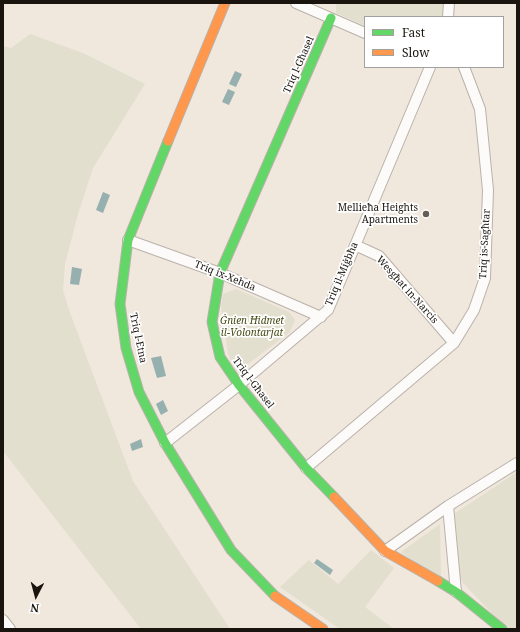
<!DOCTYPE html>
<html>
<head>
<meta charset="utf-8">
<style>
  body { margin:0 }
  #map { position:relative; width:520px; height:632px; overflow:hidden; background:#f0e7dd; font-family:"Noto Serif",serif }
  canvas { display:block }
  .frame { position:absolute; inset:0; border:4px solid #1a140e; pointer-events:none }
  .legend { position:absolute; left:364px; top:16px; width:140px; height:52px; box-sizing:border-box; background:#fff; border:1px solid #a3a19f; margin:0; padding:5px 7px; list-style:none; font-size:12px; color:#1a140e }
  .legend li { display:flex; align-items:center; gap:8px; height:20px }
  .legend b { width:20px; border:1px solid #a3a19f }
  .north { position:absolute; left:16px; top:576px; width:40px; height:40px; -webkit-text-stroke:3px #fff; paint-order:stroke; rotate:186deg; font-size:11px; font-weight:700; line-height:16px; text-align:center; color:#1a140e }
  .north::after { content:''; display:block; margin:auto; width:14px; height:18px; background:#1a140e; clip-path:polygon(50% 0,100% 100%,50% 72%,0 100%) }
</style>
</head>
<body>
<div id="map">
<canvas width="520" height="632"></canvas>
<div class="frame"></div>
<ul class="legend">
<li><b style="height:5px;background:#63d668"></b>Fast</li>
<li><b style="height:5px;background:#ff974d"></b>Slow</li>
</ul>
<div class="north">N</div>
</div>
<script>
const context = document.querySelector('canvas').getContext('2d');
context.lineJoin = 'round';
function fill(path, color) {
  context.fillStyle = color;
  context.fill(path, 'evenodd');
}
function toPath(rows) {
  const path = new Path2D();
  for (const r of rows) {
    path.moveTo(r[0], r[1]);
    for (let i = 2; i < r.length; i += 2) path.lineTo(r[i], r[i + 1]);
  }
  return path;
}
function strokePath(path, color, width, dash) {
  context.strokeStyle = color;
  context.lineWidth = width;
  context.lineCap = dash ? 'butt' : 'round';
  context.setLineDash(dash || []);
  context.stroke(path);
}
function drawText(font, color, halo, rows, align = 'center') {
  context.font = font + ' "Noto Serif",serif';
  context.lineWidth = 3.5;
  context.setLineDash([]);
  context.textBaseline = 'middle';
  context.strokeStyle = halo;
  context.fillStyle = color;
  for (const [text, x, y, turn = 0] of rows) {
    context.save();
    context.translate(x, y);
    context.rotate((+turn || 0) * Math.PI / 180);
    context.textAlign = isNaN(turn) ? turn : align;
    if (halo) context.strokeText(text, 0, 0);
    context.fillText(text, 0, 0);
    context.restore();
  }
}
const green = toPath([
  [336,3,445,3,444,17,365,17,365,26,336,13],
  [30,34,83,53,145,84,93,168,78,214,65,264,63,290,69,310,133,481,230,629,141,629,3,451,3,46,11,48],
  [236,289,289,312,295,320,290,332,244,367,233,365,228,353,221,306,223,294],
  [517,472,517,629,507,629,463,583,453,563,454,514],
  [440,524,441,581,401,552],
  [371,550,394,568,365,607,394,629,340,629,280,587,309,560,338,584]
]);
const water = toPath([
  [235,71,242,74,236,87,229,84],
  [228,89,235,92,229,105,222,102],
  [103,192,110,195,103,213,96,210],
  [72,267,82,269,79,285,70,284],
  [161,356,166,376,157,378,151,358],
  [163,400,168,411,161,415,156,404],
  [141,439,143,447,132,451,130,444],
  [317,559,333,570,330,575,314,563]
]);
const street = toPath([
  [296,3,365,33],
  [448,17,449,3],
  [128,240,220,273,321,317],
  [355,245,379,256,454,343],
  [165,443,239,385,328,310,430,67],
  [306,468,454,343,474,310,485,278,488,190,480,109,464,67],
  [448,506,456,592],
  [385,551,448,506,517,463],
  [3,620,10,629]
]);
const fast = toPath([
  [331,18,220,273,212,322,220,357,239,385,306,468,334,497],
  [168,141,128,240,120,304,126,348,139,392,165,443,231,550,275,596],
  [438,581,456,592,502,629]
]);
const slow = toPath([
  [168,141,225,3],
  [334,497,385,551,438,581],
  [275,596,323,629]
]);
const markers = [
  [426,214,4,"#655e56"]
];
const streetNames = [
  ["Triq l-Għasel",299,65,-66],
  ["Triq is-Sagħtar",485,244,-87],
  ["Triq il-Miġbħa",342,274,-67],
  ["Triq ix-Xehda",225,276,22],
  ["Wesgħat in-Narcis",407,290,48],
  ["Triq l-Etna",138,338,78],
  ["Triq l-Għasel",253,383,53]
];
const poiNames = [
  ["Mellieħa Heights",418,208],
  ["Apartments",418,220]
];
const parkNames = [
  ["Ġnien Ħidmet",252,321],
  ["il-Volontarjat",252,333]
];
fill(green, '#e2dfce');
fill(water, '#96b0af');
strokePath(street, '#b9b2aa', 12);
strokePath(fast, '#b9b2aa', 11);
strokePath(slow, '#b9b2aa', 11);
strokePath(street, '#fdfbfa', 10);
strokePath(fast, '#63d668', 9);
strokePath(slow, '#ff974d', 9);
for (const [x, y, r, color] of markers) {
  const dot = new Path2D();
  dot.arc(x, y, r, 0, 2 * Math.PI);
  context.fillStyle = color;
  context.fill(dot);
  strokePath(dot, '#fff', 1.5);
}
drawText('10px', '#1a140e', '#fff', streetNames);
drawText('10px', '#1a140e', '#fff', poiNames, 'right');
drawText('italic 10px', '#474a15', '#fff', parkNames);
</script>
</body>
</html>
